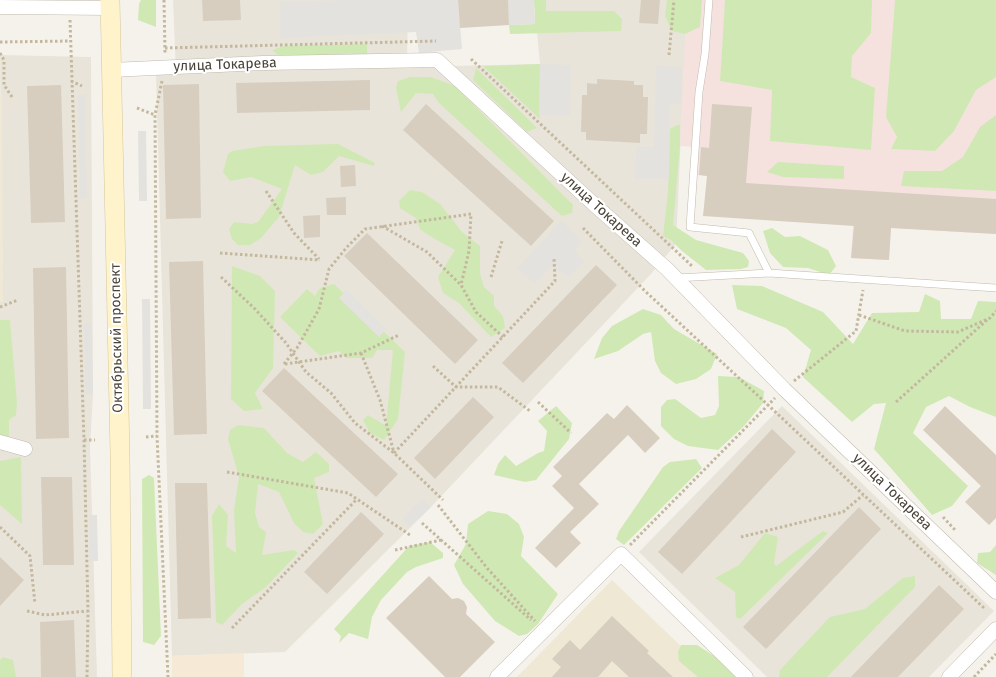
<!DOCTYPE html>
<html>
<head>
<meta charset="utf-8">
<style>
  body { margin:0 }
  canvas { display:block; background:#f5f2eb }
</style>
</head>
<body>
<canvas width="996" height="677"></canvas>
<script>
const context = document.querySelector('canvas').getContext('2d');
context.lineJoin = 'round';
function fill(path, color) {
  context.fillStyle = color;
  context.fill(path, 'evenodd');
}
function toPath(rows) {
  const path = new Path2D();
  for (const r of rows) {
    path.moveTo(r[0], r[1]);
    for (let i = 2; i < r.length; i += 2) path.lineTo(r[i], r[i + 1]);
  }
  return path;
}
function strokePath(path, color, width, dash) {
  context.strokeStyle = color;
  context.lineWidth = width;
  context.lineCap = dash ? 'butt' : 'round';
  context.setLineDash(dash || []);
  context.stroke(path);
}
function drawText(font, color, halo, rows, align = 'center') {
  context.font = font + ' "Fira Sans",sans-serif';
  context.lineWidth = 4;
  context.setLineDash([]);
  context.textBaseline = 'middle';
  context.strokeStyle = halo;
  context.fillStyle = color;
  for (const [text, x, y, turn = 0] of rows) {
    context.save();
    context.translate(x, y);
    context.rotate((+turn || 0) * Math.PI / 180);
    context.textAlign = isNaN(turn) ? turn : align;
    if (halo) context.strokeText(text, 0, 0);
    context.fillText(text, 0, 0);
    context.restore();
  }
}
const residential = toPath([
  [173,0,408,0,407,67,540,64,534,0,687,0,676,244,650,275,431,507,285,652,172,656,156,73,176,72],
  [0,55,91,57,93,394,90,447,97,677,0,677,0,302,3,302],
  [782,406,994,611,929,677,767,677,639,552]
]);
const commercial = toPath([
  [244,653,244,677,172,677,172,656]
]);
const education = toPath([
  [0,95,2,95,3,302,0,302],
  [612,580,713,677,517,677]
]);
const medical = toPath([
  [687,0,996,0,996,234,891,228,889,260,851,258,853,226,707,176,697,175,699,147,680,146]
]);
const green = toPath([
  [141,0,156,0,156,27,138,20,139,4],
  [534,0,546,0,546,11,614,11,622,19,621,31,510,34,509,25,535,24],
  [667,0,702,0,700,27,685,34,672,31,665,16],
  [725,0,872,0,871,33,852,56,851,77,875,88,871,150,770,141,772,90,720,81],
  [895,0,996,0,996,77,976,90,954,131,935,151,891,149,897,137,886,117],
  [367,44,367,56,292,58,279,56,272,50,284,46],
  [540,64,540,119,483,66],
  [476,68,537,128,527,132,473,80],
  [410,77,431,77,455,86,573,205,572,213,562,216,439,103,433,94,416,93,401,112,396,88,398,81],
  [996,115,996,191,901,186,904,171,942,171,963,157,980,127],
  [677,125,680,125,680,146,673,225,696,240,743,253,749,261,748,267,741,269,706,270,682,251,671,240,663,236,668,192,670,129],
  [338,144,375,163,374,166,339,156,323,172,311,175,295,165,279,217,261,238,250,245,238,245,232,239,229,229,234,222,252,224,258,222,282,189,251,177,230,181,223,172,228,154,232,151,264,146],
  [778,162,844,166,844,179,783,177,767,172],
  [410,190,422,192,440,204,462,232,480,246,480,273,484,287,494,296,494,306,503,316,505,328,491,337,459,303,443,293,438,277,455,250,428,235,420,229,416,218,400,208,399,201],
  [772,228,785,237,800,236,828,250,836,266,829,275,808,268,783,267,770,253,763,231],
  [232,266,260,276,275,291,273,368,255,393,263,409,244,411,231,399],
  [334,284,405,352,398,419,384,440,370,433,363,420,368,415,386,426,393,350,377,350,372,358,346,358,339,351,320,356,280,317,307,289,315,296,320,288],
  [732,285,762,286,823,312,853,344,872,313,919,312,925,294,940,301,941,319,971,319,978,301,996,302,996,417,970,407,949,396,926,407,913,433,968,486,952,506,932,515,874,449,886,403,874,404,852,422,803,377,811,350,786,328,737,309],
  [643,309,661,315,674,329,717,354,711,369,696,379,676,384,661,373,655,361,651,332,643,334,618,351,594,359,602,338,612,326],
  [0,320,10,320,17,403,16,415,9,420,9,442,0,448],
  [718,376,739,377,764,391,763,403,744,426,718,450,688,446,674,439,661,426,661,407,667,400,675,399,701,418,715,415,719,406],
  [556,406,572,423,569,439,536,480,525,482,494,475,498,464,505,455,516,466,538,453,544,451,547,431,538,421],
  [238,425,264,428,287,453,303,462,316,452,329,464,329,472,314,478,323,524,313,534,303,532,294,523,279,492,258,484,255,513,259,527,266,532,262,555,294,550,298,553,266,587,242,604,222,625,216,622,212,516,219,504,228,515,226,546,236,553,234,510,239,477,228,439,230,430],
  [21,457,22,524,0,505,0,461],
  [696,459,702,468,624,545,616,539,619,531,663,467,670,462],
  [149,475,154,478,161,636,154,645,143,642,142,479],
  [488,511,507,514,519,524,524,537,521,556,558,594,538,624,527,634,519,636,495,621,463,584,454,565,466,544,468,524],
  [823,531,828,533,740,619,736,617,735,592,715,578,739,565,765,533,778,537,774,563,776,566],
  [430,542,443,553,443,558,416,567,407,572,381,600,372,617,368,639,349,633,339,643,341,636,334,629,409,546],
  [996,545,996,575,977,563,978,553,990,552],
  [915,576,915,587,827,677,779,677,780,670,830,617,865,609,903,578],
  [681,645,697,645,727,664,740,677,698,677,679,661,678,652],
  [3,657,13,660,16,677,0,677,0,660]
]);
const parking = toPath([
  [353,0,458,0,462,49,419,53,416,32,280,38,280,2],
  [507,0,534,0,535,24,509,25],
  [540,64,571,65,570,116,539,115],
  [656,66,682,67,682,104,670,104,669,179,635,179,636,147,654,147],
  [78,95,85,95,87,198,80,198],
  [138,131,146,131,147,201,139,201],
  [561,221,582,241,574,250,584,262,569,277,551,266,535,283,517,269],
  [347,290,386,329,379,337,339,298],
  [142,299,150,299,151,409,143,409],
  [84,323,92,323,93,394,85,394],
  [422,499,431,507,410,527,402,519],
  [89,515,97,515,98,561,89,561]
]);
const building = toPath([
  [202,0,240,0,241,20,203,21],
  [458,0,508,0,509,25,460,28],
  [641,0,660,0,658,24,639,23],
  [597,79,634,81,634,85,643,85,643,97,648,97,647,134,640,134,640,143,586,140,586,132,581,132,582,95,587,95,587,83,597,84],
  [370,80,370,110,237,113,236,83],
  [199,84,201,218,166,219,163,85],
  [61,85,65,222,31,223,27,86],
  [426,104,554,221,531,246,403,130],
  [712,104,752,107,746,183,996,199,996,234,891,228,889,260,851,258,854,226,703,216,707,176,699,175,701,147,709,148],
  [355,165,356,186,341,187,340,166],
  [346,197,346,215,327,215,326,198],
  [320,215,320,237,304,238,303,216],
  [367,233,478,340,455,364,344,256],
  [203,261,207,434,174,435,169,262],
  [596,265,617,285,523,383,502,363],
  [66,267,69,438,36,439,33,268],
  [284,368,398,474,376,497,262,391],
  [473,397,494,417,435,479,414,458],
  [627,405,660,438,645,453,628,435,579,484,599,504,570,532,581,543,556,568,535,548,574,508,552,486,562,476,553,467,607,413,614,419],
  [945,406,996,455,996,518,989,525,965,502,981,486,923,430],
  [772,429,796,452,682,574,658,552],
  [41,477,72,477,74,565,43,565],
  [175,483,207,483,211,618,178,619],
  [859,507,881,529,766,649,743,627],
  [361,512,384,534,327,594,304,572],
  [0,557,24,580,0,606],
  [429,576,452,599,458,598,464,601,467,607,466,614,495,642,460,677,445,677,386,618],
  [939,585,964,609,898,677,851,677],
  [612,616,649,651,647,653,673,677,629,677,612,661,598,677,552,677,561,667,552,659,570,640,580,650],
  [74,620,76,677,41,677,40,622]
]);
const path = toPath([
  [164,0,165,53],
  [70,20,84,440,88,611,87,677],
  [0,42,70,41],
  [165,48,436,41],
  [0,53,4,60,4,85,12,97],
  [669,55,674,0],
  [471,59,692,266],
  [71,81,82,86],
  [162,81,155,115,157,436,168,677],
  [137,108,155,115],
  [266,191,294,233,319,259],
  [382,226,427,252,461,285,476,312,503,337],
  [583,228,645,291,768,405,984,608],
  [220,253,320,260],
  [221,277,255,309,286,343,306,372,331,393,355,423,394,453,443,500],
  [491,277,502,241],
  [0,307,18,300],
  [859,315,905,331,958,332,990,318,996,311],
  [361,353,380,400,394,453],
  [284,364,297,348,319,309,329,269,347,247,365,229,471,214,469,251,461,285],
  [285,364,361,353,399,335],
  [433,366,456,387,498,387,530,411],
  [794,381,856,331,863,290],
  [538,402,571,433],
  [896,402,987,320],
  [146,437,157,436],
  [84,440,95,440],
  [394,453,555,281,554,258],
  [227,472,348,493,410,535],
  [438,505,487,568,535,621],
  [943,517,956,531],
  [422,523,531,620],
  [0,527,30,556,35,604],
  [741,537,843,512,863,495],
  [630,545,775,398],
  [395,550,441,540],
  [27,611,45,615,88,611],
  [232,628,357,499],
  [974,677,996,654]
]);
const lane = toPath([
  [709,0,705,54,699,92,690,227,749,233,769,273],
  [676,278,769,273,996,288]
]);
const street = toPath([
  [0,7,110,8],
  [111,70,263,63,437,60,598,208,667,269,784,389,996,592],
  [0,442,25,449],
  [497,677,621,554,746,677],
  [949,677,996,629]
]);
const secondary = toPath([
  [110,0,120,454,122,677]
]);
const streetNames = [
  ["улица Токарева",225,65,-2],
  ["улица Токарева",601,210,42],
  ["Октябрьский проспект",117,338,-91],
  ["улица Токарева",892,492,44]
];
fill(residential, '#e9e4d9');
fill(commercial, '#f6ead6');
fill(education, '#eee8d5');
fill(medical, '#f5e2df');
fill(green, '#d0e9b4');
fill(parking, '#e4e2df');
fill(building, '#d7cec0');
strokePath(lane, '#c1baad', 8);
strokePath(street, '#c1baad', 15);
strokePath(secondary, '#d5c79a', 20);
strokePath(path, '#c3b79e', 3, [2.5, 2.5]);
strokePath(lane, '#fff', 7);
strokePath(street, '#fff', 14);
strokePath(secondary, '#fef3cb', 19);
drawText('14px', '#4a4338', '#fff', streetNames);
</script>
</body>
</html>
